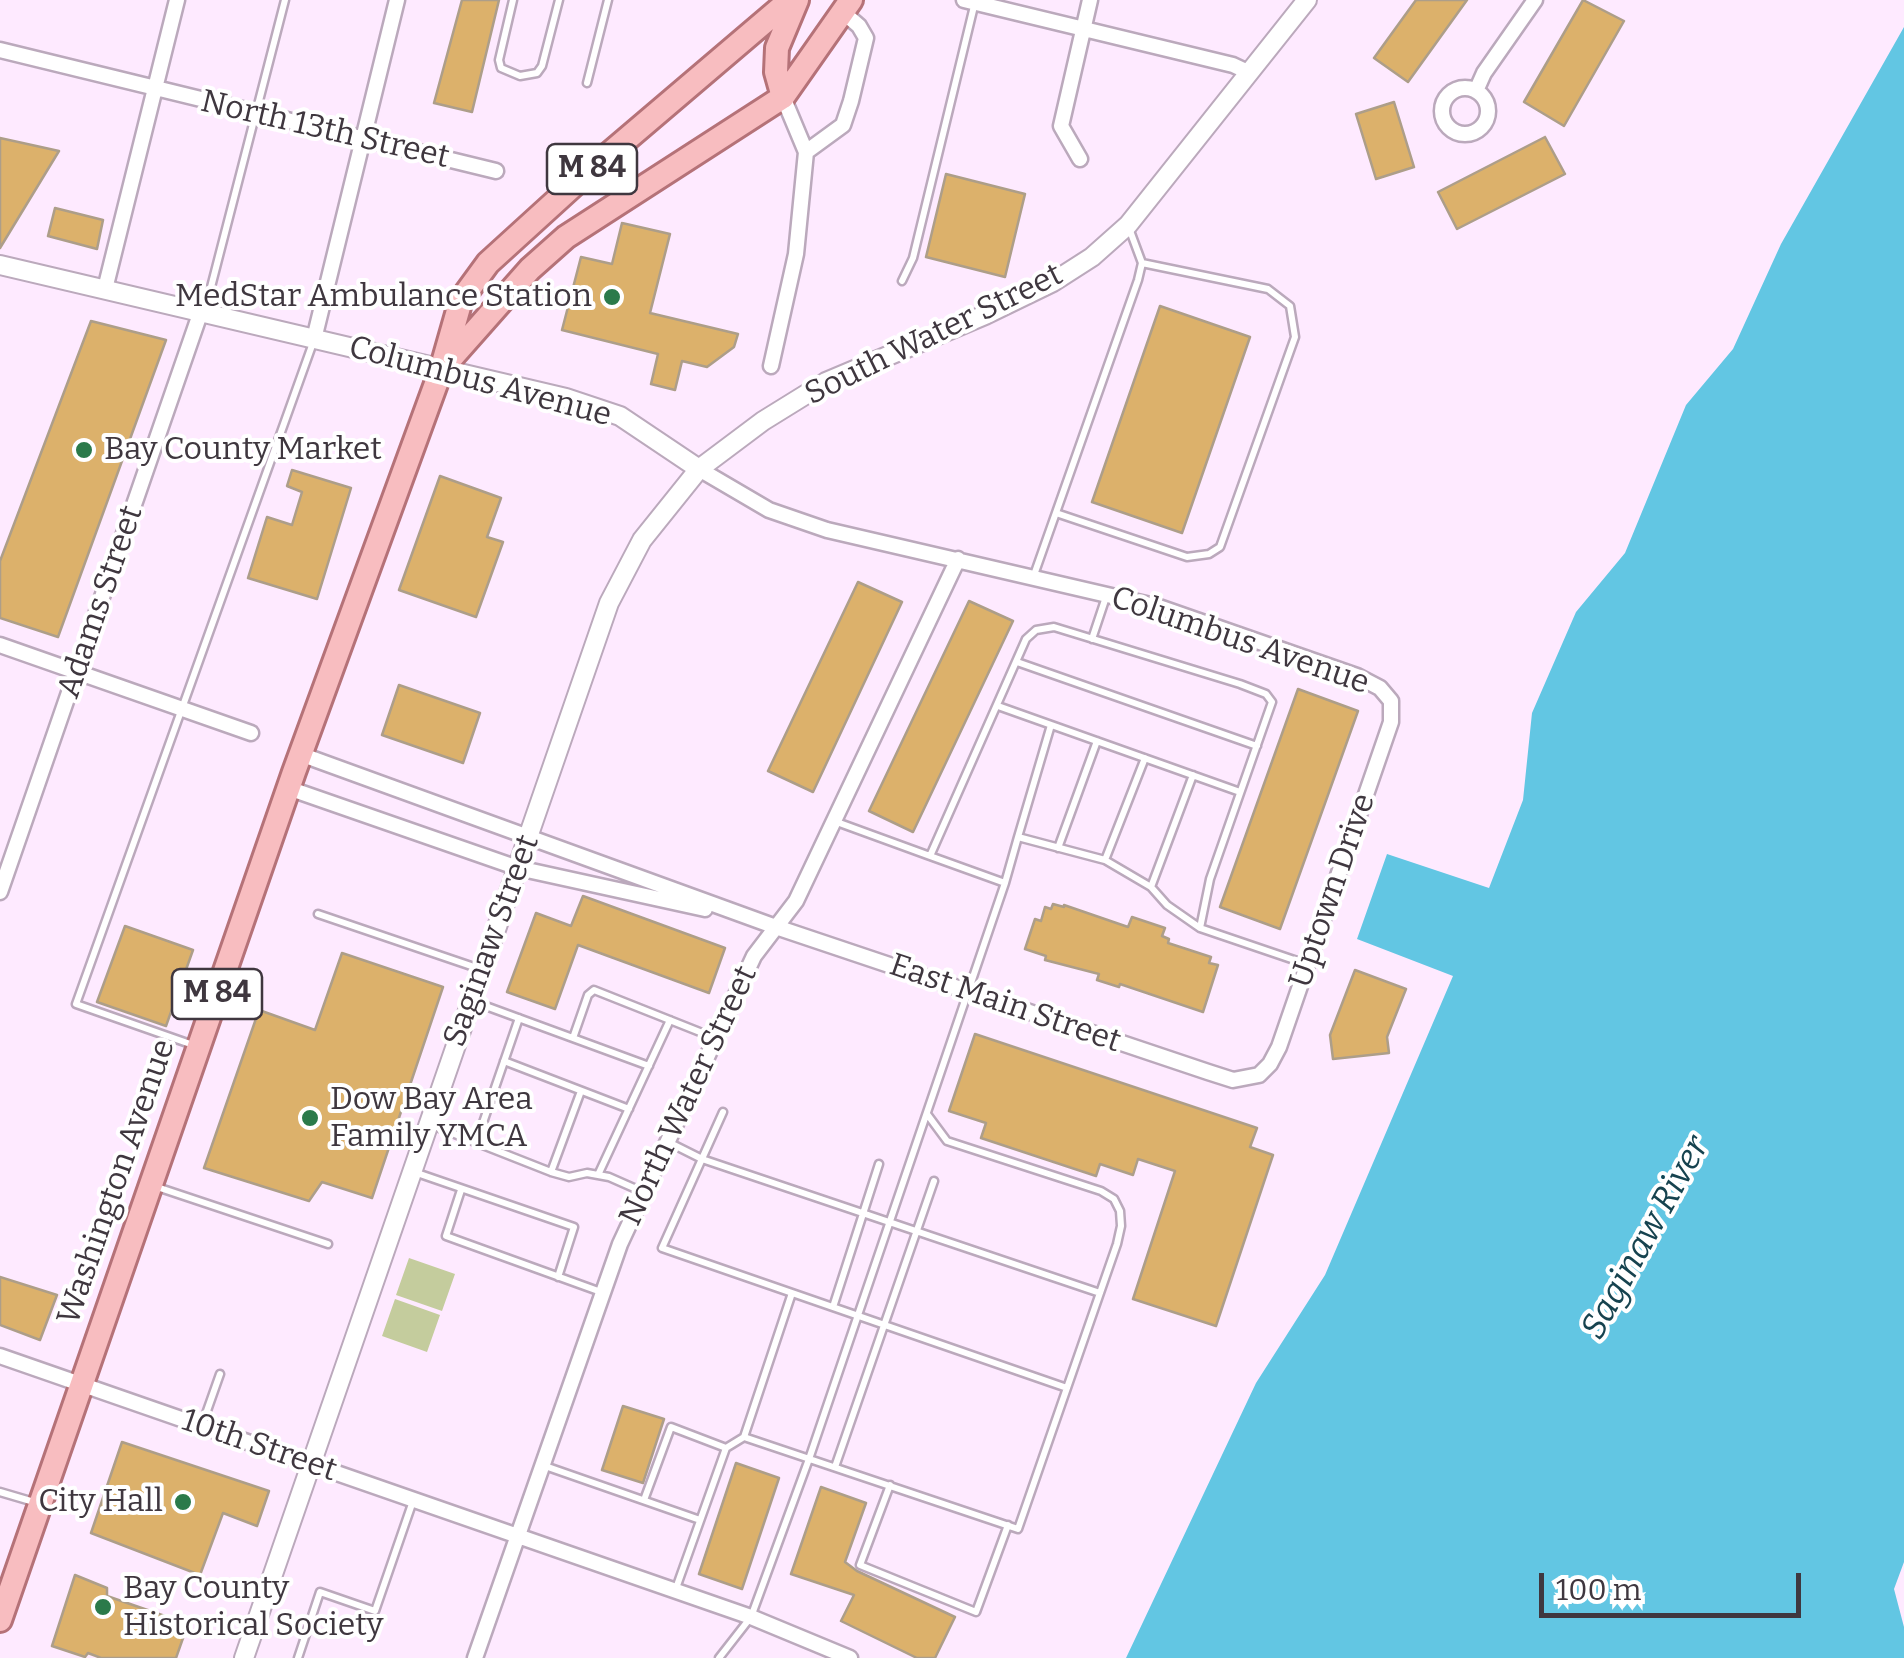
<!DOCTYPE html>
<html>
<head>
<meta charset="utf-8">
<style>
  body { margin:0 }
  #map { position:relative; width:1904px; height:1658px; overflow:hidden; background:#feeaff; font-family:Bitter,serif }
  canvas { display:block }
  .scale { position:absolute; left:1539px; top:1573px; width:262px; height:45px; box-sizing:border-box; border:5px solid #3f373f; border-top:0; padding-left:12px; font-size:30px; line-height:35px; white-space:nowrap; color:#3f373f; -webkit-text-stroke:8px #fff; paint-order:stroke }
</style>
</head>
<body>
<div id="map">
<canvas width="1904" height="1658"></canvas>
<div class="scale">100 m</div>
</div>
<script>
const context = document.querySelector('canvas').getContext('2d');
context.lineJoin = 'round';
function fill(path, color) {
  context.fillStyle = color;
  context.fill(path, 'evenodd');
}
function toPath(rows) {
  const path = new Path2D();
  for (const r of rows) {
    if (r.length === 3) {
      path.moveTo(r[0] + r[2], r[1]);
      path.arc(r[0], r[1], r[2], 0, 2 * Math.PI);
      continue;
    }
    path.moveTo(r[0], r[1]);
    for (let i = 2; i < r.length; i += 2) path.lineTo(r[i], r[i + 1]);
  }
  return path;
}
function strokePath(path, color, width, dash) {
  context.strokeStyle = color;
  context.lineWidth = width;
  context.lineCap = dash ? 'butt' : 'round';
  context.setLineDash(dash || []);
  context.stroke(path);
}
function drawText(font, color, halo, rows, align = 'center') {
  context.font = font + ' Bitter,serif';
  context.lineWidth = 8;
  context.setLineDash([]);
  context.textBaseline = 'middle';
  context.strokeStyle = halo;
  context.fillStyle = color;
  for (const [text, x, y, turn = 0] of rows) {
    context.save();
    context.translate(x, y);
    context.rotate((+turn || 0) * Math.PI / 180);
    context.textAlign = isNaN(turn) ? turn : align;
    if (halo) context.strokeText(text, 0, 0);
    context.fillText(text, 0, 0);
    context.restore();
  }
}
const green = toPath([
  [409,1258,455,1274,442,1311,396,1295],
  [395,1299,440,1315,427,1352,382,1336]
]);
const water = toPath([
  [1904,27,1904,1562,1894,1589,1904,1627,1904,1658,1126,1658,1256,1383,1325,1275,1453,976,1357,939,1387,854,1489,888,1523,800,1532,713,1576,612,1625,553,1686,405,1733,349,1781,244]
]);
const building = toPath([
  [462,0,499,0,472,112,434,103,462,0],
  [1416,0,1467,0,1408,82,1374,58,1416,0],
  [1583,0,1624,21,1564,126,1524,102,1583,0],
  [1394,102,1414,167,1376,179,1356,114,1394,102],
  [1545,137,1565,174,1457,229,1438,192,1545,137],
  [0,138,59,151,0,248,0,138],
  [946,174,1025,194,1005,277,926,257,946,174],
  [55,208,103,220,97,249,48,236,55,208],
  [622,223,670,234,650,313,738,334,734,347,707,367,682,361,675,390,651,384,658,354,562,330,581,257,612,264,622,223],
  [1160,306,1250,337,1182,533,1092,502,1160,306],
  [91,321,166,340,58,637,0,618,0,561,91,321],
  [292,470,351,488,317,599,248,578,267,517,292,525,302,492,287,486,292,470],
  [440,476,501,498,487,537,503,542,476,617,399,590,440,476],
  [858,582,902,602,813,792,768,771,858,582],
  [969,601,1013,621,913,832,869,811,969,601],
  [399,685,480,713,463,763,382,735,399,685],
  [1298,689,1358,711,1280,929,1220,907,1298,689],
  [583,896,725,948,709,993,578,945,555,1009,507,992,536,913,571,926,583,896],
  [1053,904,1064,907,1064,905,1128,927,1132,917,1165,928,1162,936,1169,939,1168,943,1211,957,1209,963,1218,965,1203,1012,1120,984,1119,987,1097,980,1099,974,1045,960,1046,956,1025,949,1035,919,1041,921,1045,907,1051,909,1053,904],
  [125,926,193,950,166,1026,97,1002,125,926],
  [342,953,443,987,372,1198,322,1182,309,1201,204,1168,259,1010,315,1030,342,953],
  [1355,970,1406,989,1387,1037,1389,1053,1333,1059,1330,1035,1355,970],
  [975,1034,1257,1128,1250,1147,1273,1155,1216,1326,1133,1299,1175,1171,1138,1159,1133,1175,1100,1164,1096,1176,981,1138,986,1123,949,1111,975,1034],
  [0,1277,57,1295,40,1340,0,1325,0,1277],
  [623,1406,664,1419,643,1483,602,1470,623,1406],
  [122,1442,269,1491,257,1526,223,1513,200,1575,91,1533,122,1442],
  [736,1463,779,1478,742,1589,699,1574,736,1463],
  [821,1487,866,1503,845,1562,857,1571,955,1617,935,1658,917,1658,841,1621,854,1595,791,1574,821,1487],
  [75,1575,107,1588,107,1596,188,1624,176,1658,101,1658,88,1653,85,1657,52,1646,75,1575]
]);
const service = toPath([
  [513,0,499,60,501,68,520,76,537,73,542,66,559,0],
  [587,83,608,0],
  [902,281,913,258,975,2],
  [201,310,210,291,285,0],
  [1056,513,1187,557,1209,554,1220,547,1295,337,1290,306,1268,289,1142,263],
  [1034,575,1138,280,1142,263,1129,228],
  [1092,639,1106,597],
  [1017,662,1257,746],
  [998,706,1240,792],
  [834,821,930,856],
  [1018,837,1051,725],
  [1058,848,1097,741],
  [1105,860,1145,758],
  [1005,883,930,856,1026,639,1036,630,1054,627,1240,684,1266,694,1272,702,1210,879,1200,928],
  [1151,887,1193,775],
  [318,914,480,969],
  [472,1001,649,1066],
  [573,1038,588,995,594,990,715,1038],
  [196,1046,76,1004,314,340],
  [504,1061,629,1109],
  [723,1112,662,1248,1067,1388],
  [429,1124,551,1172,569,1177,587,1173,609,1177,643,1192],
  [476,1143,519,1018],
  [670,1143,702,1159,1100,1293],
  [551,1172,581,1091],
  [417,1173,574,1227,558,1277],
  [598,1175,670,1020],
  [157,1187,328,1244],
  [461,1190,446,1236,601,1292],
  [792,1293,744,1437,1018,1529,1117,1244,1121,1226,1120,1211,1114,1199,1101,1191,947,1141,927,1114],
  [833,1307,879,1164],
  [202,1425,220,1374],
  [545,1466,700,1520],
  [835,1467,934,1181],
  [890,1485,860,1565,976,1612,1008,1525],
  [0,1492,34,1502],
  [644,1500,671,1427,726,1448],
  [675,1591,726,1448,744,1437],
  [298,1658,320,1592,375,1611,413,1501],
  [719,1658,751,1617,809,1459,1005,883,1018,837,1105,860,1151,887,1167,905,1200,928,1306,964]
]);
const minor = toPath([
  [964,0,1233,65,1250,73],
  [0,50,496,171],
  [1465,111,23],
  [1476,91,1484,73,1535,0],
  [806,152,843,125,851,101,866,38,859,26,844,13],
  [1080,159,1061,126,1090,0],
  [105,289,177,0],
  [314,339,397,0],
  [771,366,796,254,806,152,783,97],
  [0,645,251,733],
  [300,754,776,927,1208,1072,1233,1080,1259,1075,1270,1064,1279,1047,1391,722,1391,701,1380,688,1357,676,1159,607,827,530,769,510,699,469],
  [288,788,518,868,705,909],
  [0,892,201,311],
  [0,1356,751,1617,850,1658],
  [475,1658,620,1244,754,956,796,901,958,559]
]);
const tertiary = toPath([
  [0,265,566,398,620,416,699,469],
  [244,1658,609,603,642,540,699,469,763,421,826,382,985,315,1053,282,1092,257,1128,225,1307,0]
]);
const primary = toPath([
  [783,97,776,72,777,48,797,0],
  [446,364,530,269,566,237,783,97,851,0],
  [0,1620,294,772,441,370,461,300,488,263,588,172,790,0]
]);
const markers = [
  [612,297,10,"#2b7a4a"],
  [84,450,10,"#2b7a4a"],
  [310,1118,10,"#2b7a4a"],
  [183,1502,10,"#2b7a4a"],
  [103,1607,10,"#2b7a4a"]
];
const shields = [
  [592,169,90],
  [217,994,90]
];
const shieldNames = [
  ["M 84",592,169],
  ["M 84",217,994]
];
const streetNames = [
  ["North 13th Street",325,130,13],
  ["South Water Street",934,335,-26],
  ["Columbus Avenue",480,382,15],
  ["Adams Street",101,602,-71],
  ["Columbus Avenue",1240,641,19],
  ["Uptown Drive",1333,891,-71],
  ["Saginaw Street",492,941,-70],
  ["East Main Street",1005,1004,19],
  ["North Water Street",689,1096,-65],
  ["Washington Avenue",117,1182,-71],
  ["10th Street",259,1446,19]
];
const poiNames = [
  ["MedStar Ambulance Station",592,297,"right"],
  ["Bay County Market",104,450],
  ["Dow Bay Area",330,1100],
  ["Family YMCA",330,1137],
  ["City Hall",163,1502,"right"],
  ["Bay County",123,1589],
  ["Historical Society",123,1626]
];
const waterNames = [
  ["Saginaw River",1646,1238,-61]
];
fill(green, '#c4cc9d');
fill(water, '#62c6e3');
fill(building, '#dcb16b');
strokePath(building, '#ad9e89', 2.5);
strokePath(service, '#bba9bc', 11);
strokePath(minor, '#bba9bc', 19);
strokePath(tertiary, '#bba9bc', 22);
strokePath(primary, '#b57278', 28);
strokePath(service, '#fff', 6);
strokePath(minor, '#fff', 14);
strokePath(tertiary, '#fff', 18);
strokePath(primary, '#f8bdc0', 22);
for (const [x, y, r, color] of markers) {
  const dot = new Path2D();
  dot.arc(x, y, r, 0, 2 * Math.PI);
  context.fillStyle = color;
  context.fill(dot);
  strokePath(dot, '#fff', 4);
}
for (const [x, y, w] of shields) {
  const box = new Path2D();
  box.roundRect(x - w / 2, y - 25, w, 50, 8);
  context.fillStyle = '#fff';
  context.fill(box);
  strokePath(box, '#3f373f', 2.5);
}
drawText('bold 30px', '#3f373f', null, shieldNames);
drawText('32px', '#3f373f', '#fff', streetNames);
drawText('32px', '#3f373f', '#fff', poiNames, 'left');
drawText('italic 35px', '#16434f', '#fff', waterNames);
</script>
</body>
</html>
